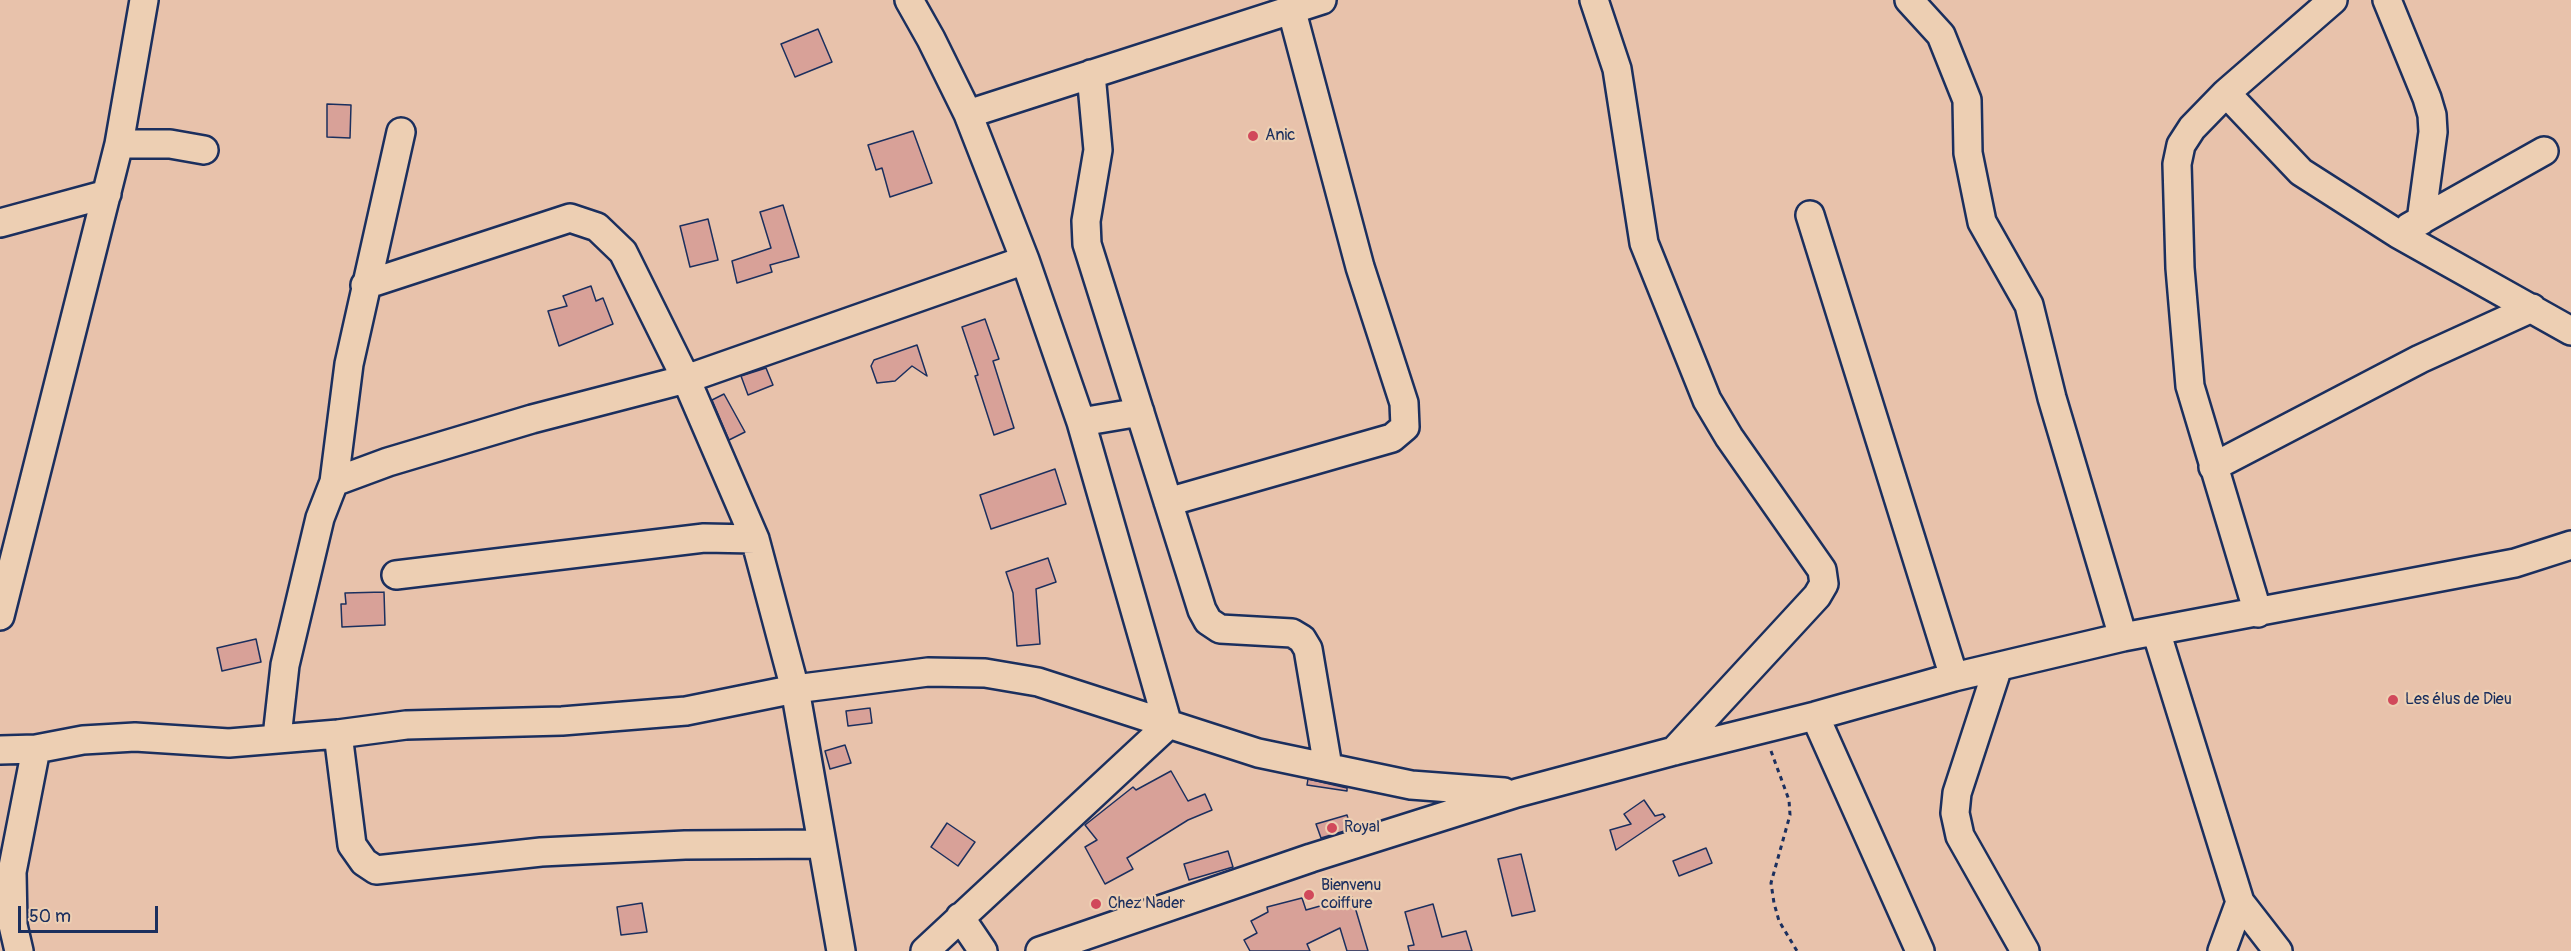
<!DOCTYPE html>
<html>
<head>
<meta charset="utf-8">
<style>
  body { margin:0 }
  #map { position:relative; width:2571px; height:951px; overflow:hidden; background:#e8c2ab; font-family:Pangolin,sans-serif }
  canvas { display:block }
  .scale { position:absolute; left:18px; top:906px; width:140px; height:27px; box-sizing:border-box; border:3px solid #1b2f5e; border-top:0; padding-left:8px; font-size:18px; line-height:21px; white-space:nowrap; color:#1b2f5e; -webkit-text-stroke:4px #edcfb3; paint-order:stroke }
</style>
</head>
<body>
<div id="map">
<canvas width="2571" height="951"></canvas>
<div class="scale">50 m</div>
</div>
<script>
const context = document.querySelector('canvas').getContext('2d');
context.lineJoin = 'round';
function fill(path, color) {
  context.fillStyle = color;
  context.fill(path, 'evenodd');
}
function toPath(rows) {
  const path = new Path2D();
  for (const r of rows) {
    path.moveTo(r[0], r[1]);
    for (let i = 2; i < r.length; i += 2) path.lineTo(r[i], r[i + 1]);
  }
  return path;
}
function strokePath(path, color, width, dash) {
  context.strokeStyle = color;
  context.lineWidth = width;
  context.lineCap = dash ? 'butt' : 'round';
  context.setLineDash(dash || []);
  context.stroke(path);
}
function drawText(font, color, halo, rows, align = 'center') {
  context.font = font + ' Pangolin,sans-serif';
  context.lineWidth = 4.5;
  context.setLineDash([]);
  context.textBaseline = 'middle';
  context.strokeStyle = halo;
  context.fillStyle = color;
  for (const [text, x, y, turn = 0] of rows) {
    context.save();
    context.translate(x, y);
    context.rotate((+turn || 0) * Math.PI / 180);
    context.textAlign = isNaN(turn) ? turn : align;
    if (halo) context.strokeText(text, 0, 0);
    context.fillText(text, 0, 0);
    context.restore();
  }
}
const building = toPath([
  [818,29,832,62,795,77,781,44,818,29],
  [327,104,351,105,350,138,327,137,327,104],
  [913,131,932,183,890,197,882,168,876,170,868,145,913,131],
  [783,205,799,257,770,265,772,272,737,283,732,261,771,248,760,212,783,205],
  [708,219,718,260,690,267,680,226,708,219],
  [591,286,596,301,603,298,613,324,559,346,548,311,567,306,563,296,591,286],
  [985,319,999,359,993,361,1014,428,994,435,975,376,978,375,962,327,985,319],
  [917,345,927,376,912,366,895,381,877,383,871,366,874,360,917,345],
  [766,368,773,385,748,395,741,376,766,368],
  [724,394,745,432,729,440,712,400,724,394],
  [1055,469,1066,504,991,529,980,495,1055,469],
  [1048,558,1056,582,1036,589,1040,644,1017,646,1013,593,1006,572,1048,558],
  [384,592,385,625,342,627,341,604,346,604,345,593,384,592],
  [256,639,261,662,222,671,217,648,256,639],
  [870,708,872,723,848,726,846,711,870,708],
  [845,745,851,763,830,769,825,751,845,745],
  [1171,771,1188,801,1205,794,1212,810,1188,820,1127,858,1133,869,1105,884,1085,847,1097,840,1085,825,1133,787,1136,790,1171,771],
  [1308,779,1347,788,1347,791,1307,785,1308,779],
  [1644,800,1655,816,1663,814,1665,817,1616,850,1610,830,1631,824,1624,814,1644,800],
  [1347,815,1351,829,1321,838,1316,824,1347,815],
  [947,823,975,842,958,866,931,847,947,823],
  [1706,848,1712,863,1679,876,1673,861,1706,848],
  [1228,851,1233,867,1189,880,1184,864,1228,851],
  [1521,854,1535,911,1512,916,1498,859,1521,854],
  [1352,897,1368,951,1347,951,1340,928,1307,944,1310,951,1250,951,1244,940,1257,933,1251,921,1268,912,1267,907,1302,898,1306,910,1352,897],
  [642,903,647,932,621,935,617,907,642,903],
  [1433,904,1442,937,1466,931,1472,951,1409,951,1408,946,1414,945,1405,912,1433,904]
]);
const path = toPath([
  [1771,751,1789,800,1790,815,1771,883,1774,903,1779,921,1797,951]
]);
const minor = toPath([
  [909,0,931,39,968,114,1025,260,1081,422,1168,725,925,951],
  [1594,0,1617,69,1644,243,1707,400,1729,437,1822,570,1824,584,1817,596,1674,751],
  [1909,0,1941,35,1967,100,1968,153,1982,222,2029,305,2052,398,2123,637],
  [2387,0,2427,98,2432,115,2433,132,2421,221],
  [1091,74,1098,150,1086,221,1087,244,1202,610,1208,621,1220,629,1292,633,1302,639,1308,649,1328,767],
  [2226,93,2301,172,2398,234,2571,331],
  [968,114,1322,0],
  [119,144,170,144,204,150],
  [1810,215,1954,677],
  [0,223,107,194],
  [2409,227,2544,151],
  [365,285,570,218,597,227,623,252,686,379,755,539,795,689,841,951],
  [1081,422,1140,412],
  [2213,467,2420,359,2532,308],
  [334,482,388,462,532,419,686,379,1025,260],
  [1168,502,1392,438,1405,427,1404,403,1360,267,1291,8],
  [396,575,704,538,755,539],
  [2258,613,2190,386,2180,268,2177,164,2181,145,2192,128,2226,93,2333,0],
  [0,616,119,144,144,0],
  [2156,631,2240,902,2278,951],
  [1998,667,1957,793,1955,813,1960,836,2025,951],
  [1815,716,1920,951],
  [338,734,352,845,364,862,376,870,541,852,685,845,822,844],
  [277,737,285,665,320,518,334,482,349,364,401,132],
  [0,750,36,749,83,740,135,737,229,743,338,734,406,725,562,721,686,711,795,689,928,672,985,673,1038,682,1258,753,1411,785,1504,792],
  [960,917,983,951],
  [19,951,13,925,12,872,36,749],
  [1040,951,1311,858,1517,793,1674,751,1815,716,1954,677,2123,637,2515,563,2571,545],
  [2222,951,2240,902]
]);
const markers = [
  [1253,136,6,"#d1495b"],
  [2393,700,6,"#d1495b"],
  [1332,828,6,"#d1495b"],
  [1309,895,6,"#d1495b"],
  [1096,904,6,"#d1495b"]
];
const poiNames = [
  ["Anic",1265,136],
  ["Les élus de Dieu",2405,700],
  ["Royal",1344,828],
  ["Bienvenu",1321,886],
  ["coiffure",1321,904],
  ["Chez Nader",1108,904]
];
fill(building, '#d8a198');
strokePath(building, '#1b2f5e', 1.5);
strokePath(minor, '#1b2f5e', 32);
strokePath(path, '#1b2f5e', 3, [4.5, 4.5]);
strokePath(minor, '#edcfb3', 27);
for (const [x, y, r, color] of markers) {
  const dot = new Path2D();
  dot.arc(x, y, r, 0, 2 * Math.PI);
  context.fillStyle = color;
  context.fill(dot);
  strokePath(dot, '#edcfb3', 2);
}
drawText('16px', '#1b2f5e', '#edcfb3', poiNames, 'left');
</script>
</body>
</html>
